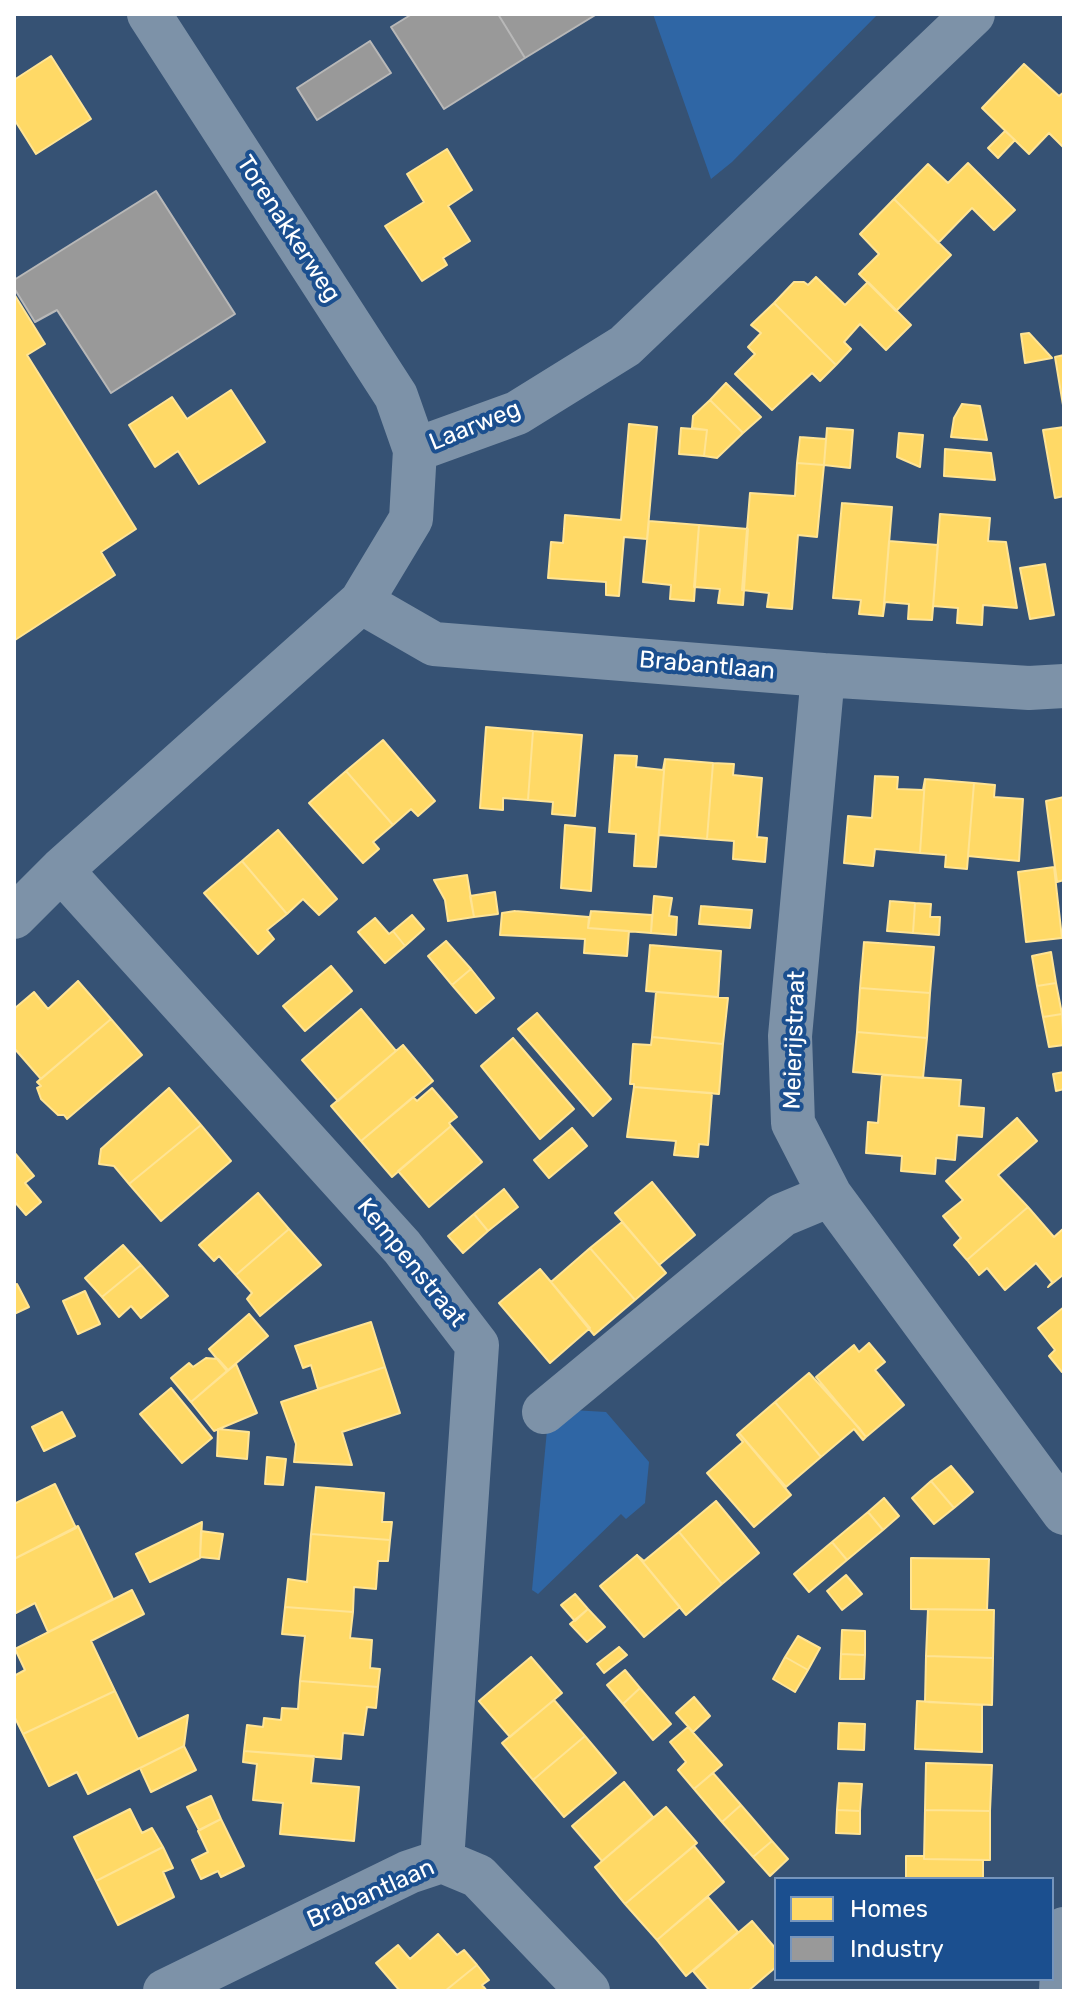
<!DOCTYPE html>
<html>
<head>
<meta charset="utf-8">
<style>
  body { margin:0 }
  #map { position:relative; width:1078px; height:2005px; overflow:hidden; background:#365274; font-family:Rubik,sans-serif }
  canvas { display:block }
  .frame { position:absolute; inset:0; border:16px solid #fff; pointer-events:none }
  .legend { position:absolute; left:774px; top:1877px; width:280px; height:104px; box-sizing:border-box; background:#1b4f8f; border:2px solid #7695bc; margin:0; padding:10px 14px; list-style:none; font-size:24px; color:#fff }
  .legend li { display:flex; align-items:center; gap:16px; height:40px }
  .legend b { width:40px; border:2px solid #7695bc }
</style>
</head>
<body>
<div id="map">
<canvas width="1078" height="2005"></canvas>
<div class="frame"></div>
<ul class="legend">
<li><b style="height:22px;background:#ffd966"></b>Homes</li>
<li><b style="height:22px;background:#999"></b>Industry</li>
</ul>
</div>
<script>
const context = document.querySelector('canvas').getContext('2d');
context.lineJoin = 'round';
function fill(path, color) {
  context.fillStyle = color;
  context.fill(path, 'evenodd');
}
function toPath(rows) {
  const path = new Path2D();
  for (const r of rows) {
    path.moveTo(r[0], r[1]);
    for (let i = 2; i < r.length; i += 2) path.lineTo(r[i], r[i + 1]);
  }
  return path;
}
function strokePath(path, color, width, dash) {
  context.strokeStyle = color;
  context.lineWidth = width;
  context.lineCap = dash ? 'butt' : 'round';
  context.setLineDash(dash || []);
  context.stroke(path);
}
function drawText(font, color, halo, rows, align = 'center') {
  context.font = font + ' Rubik,sans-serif';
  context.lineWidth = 8;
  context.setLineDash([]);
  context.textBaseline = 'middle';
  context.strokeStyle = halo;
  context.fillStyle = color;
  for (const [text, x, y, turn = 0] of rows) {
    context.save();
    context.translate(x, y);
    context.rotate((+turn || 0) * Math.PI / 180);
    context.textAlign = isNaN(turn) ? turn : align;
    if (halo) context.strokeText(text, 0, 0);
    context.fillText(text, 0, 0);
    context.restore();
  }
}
const green = toPath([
  [653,14,878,14,732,162,711,179],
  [572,1410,606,1412,649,1462,645,1503,626,1519,621,1514,538,1594,532,1590,547,1430]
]);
const homes = toPath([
  [51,56,91,119,36,154,14,119,14,80,51,56],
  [1024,64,1059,96,1064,92,1064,148,1049,133,1029,154,982,108,1024,64],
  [1005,131,1015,140,998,158,988,148,1005,131],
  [447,149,472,190,448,206,470,241,443,258,447,265,422,281,385,226,424,202,407,174,447,149],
  [968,163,1015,210,994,230,972,208,938,243,894,199,928,164,948,183,968,163],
  [894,199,951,255,896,311,859,274,879,254,860,234,894,199],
  [816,277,845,305,868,282,911,325,886,350,860,324,844,342,851,349,836,365,774,303,794,282,804,282,808,285,816,277],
  [14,294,45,344,27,355,136,529,101,552,115,575,15,640,14,294],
  [774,303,836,365,820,381,812,373,772,410,735,374,755,354,748,347,761,333,751,325,774,303],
  [1029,333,1052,358,1025,363,1021,334,1029,333],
  [1064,355,1064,411,1055,357,1064,355],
  [726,383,761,417,743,433,710,400,726,383],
  [231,390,265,442,199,484,178,451,155,467,129,425,172,397,187,419,231,390],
  [710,400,743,433,717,458,704,456,707,430,692,428,693,416,710,400],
  [962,404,980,406,987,440,951,437,954,418,962,404],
  [629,424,657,427,647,539,624,537,619,596,606,595,606,582,548,578,551,542,563,543,565,515,621,520,629,424],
  [1064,427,1064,496,1055,498,1043,430,1064,427],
  [681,428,707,430,704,456,679,454,681,428],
  [827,428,853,430,850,468,824,465,827,428],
  [899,433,923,435,920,467,897,457,899,433],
  [800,437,826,439,824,465,797,463,800,437],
  [945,449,991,453,995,480,944,476,945,449],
  [797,463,824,465,817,537,798,535,792,609,767,607,769,593,742,590,750,493,795,496,797,463],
  [842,503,892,507,883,616,859,614,861,600,833,598,842,503],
  [940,514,990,518,988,541,1006,542,1017,608,983,605,982,625,957,623,958,608,933,606,932,620,940,514],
  [649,521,699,525,694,601,670,599,671,585,643,582,649,521],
  [699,525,748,529,743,605,718,603,720,589,694,587,699,525],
  [889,541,938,545,932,620,908,619,909,604,885,602,883,616,889,541],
  [1045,564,1054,615,1030,619,1020,568,1045,564],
  [486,727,533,731,528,800,503,798,503,810,480,808,486,727],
  [533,731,582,735,575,816,552,814,553,802,528,800,533,731],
  [383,740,435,801,418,816,411,809,393,825,346,771,383,740],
  [615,755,637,756,636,767,663,770,665,759,656,867,634,866,636,834,609,832,615,755],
  [665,759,713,763,707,839,659,835,665,759],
  [713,763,734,764,733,775,762,778,757,837,767,838,765,862,733,859,734,841,707,839,713,763],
  [346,771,393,825,373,842,379,849,363,863,309,803,346,771],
  [875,776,898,777,897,789,923,790,925,779,920,853,875,849,873,866,844,863,848,816,872,818,875,776],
  [925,779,974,783,967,869,945,867,946,855,920,853,925,779],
  [974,783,995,785,994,797,1023,799,1019,861,968,856,974,783],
  [1064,797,1064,880,1057,882,1046,801,1064,797],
  [565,825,595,828,591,891,561,888,565,825],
  [278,830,337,899,319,915,303,899,287,914,242,861,278,830],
  [242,861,287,914,267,930,274,939,258,954,204,893,242,861],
  [1054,867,1062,938,1026,942,1018,872,1054,867],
  [467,875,474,917,448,921,445,900,434,880,467,875],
  [495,892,498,914,474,917,470,896,495,892],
  [654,896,672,898,669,916,677,917,676,935,651,933,654,896],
  [890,901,915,903,913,933,887,931,890,901],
  [915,903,931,904,930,917,940,917,939,935,913,933,915,903],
  [701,906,752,910,750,928,699,924,701,906],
  [515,911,589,917,588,928,629,931,627,956,584,953,585,939,500,935,502,913,515,911],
  [591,911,652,915,651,933,588,928,591,911],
  [412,915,424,929,405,946,393,931,412,915],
  [375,918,389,934,393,931,405,946,385,963,358,932,375,918],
  [446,941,471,969,452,985,428,956,446,941],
  [864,942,934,947,930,993,860,988,864,942],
  [650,945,721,951,718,997,646,991,650,945],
  [1051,952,1056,983,1037,986,1032,956,1051,952],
  [331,966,352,991,305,1031,283,1006,331,966],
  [471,969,494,998,476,1013,452,985,471,969],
  [78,981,111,1019,41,1079,14,1048,14,1009,34,992,48,1009,78,981],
  [1056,983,1062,1014,1043,1017,1037,986,1056,983],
  [860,988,930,993,927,1038,857,1032,860,988],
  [656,992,728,998,723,1044,652,1037,656,992],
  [361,1009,396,1051,338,1101,302,1060,361,1009],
  [537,1013,611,1099,593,1116,518,1029,537,1013],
  [1062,1014,1064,1045,1049,1047,1043,1017,1062,1014],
  [111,1019,142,1055,67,1119,64,1115,58,1115,41,1099,37,1088,41,1086,37,1082,111,1019],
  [857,1032,927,1038,923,1078,853,1072,857,1032],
  [652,1037,723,1044,719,1094,634,1087,634,1084,630,1084,633,1044,651,1045,652,1037],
  [513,1038,574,1109,540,1139,481,1066,513,1038],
  [403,1045,433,1081,361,1141,331,1106,403,1045],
  [1064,1072,1064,1089,1056,1091,1053,1074,1064,1072],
  [882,1075,961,1080,959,1106,984,1108,982,1137,957,1135,955,1160,936,1158,935,1174,901,1171,902,1156,866,1153,868,1122,878,1123,882,1075],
  [634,1087,712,1093,708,1145,699,1144,698,1157,674,1155,676,1141,627,1137,634,1087],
  [169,1088,201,1125,129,1184,114,1166,99,1164,101,1149,169,1088],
  [432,1088,457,1117,449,1123,451,1126,392,1177,361,1141,413,1097,417,1101,432,1088],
  [1017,1118,1037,1141,998,1175,1028,1207,967,1260,954,1245,961,1238,943,1216,963,1200,946,1181,1017,1118],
  [201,1125,231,1161,161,1221,129,1184,201,1125],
  [451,1126,482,1162,429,1207,398,1171,451,1126],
  [572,1128,587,1146,549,1178,534,1160,572,1128],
  [14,1152,34,1176,25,1183,41,1202,26,1215,14,1201,14,1152],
  [652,1182,695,1235,659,1265,615,1213,652,1182],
  [504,1189,518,1207,488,1231,474,1214,504,1189],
  [258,1193,289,1229,236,1275,219,1256,214,1261,199,1245,258,1193],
  [1028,1207,1054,1237,1064,1228,1064,1274,1048,1287,1052,1282,1036,1263,1005,1290,987,1268,979,1275,967,1260,1028,1207],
  [474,1214,488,1231,463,1253,448,1236,474,1214],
  [622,1222,666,1273,635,1300,590,1248,622,1222],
  [289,1229,321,1265,260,1316,247,1299,252,1293,236,1275,289,1229],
  [123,1245,141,1265,102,1297,85,1278,123,1245],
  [590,1248,635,1300,594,1335,551,1282,590,1248],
  [141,1265,168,1296,141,1318,131,1306,119,1317,102,1297,141,1265],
  [540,1269,590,1328,550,1363,499,1303,540,1269],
  [17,1284,29,1307,14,1314,14,1285,17,1284],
  [85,1291,100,1324,78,1334,63,1301,85,1291],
  [1064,1307,1064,1370,1062,1372,1049,1356,1055,1350,1038,1328,1064,1307],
  [249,1314,268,1336,227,1371,209,1349,249,1314],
  [371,1322,385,1367,318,1389,311,1365,303,1368,295,1346,371,1322],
  [869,1343,885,1362,875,1370,904,1405,866,1437,816,1377,854,1345,859,1352,869,1343],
  [206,1358,218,1359,228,1370,191,1402,171,1378,189,1363,193,1367,206,1358],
  [236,1364,257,1413,214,1431,191,1402,236,1364],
  [385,1367,400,1413,342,1432,352,1465,294,1462,296,1444,281,1402,385,1367],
  [809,1373,860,1429,866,1437,863,1440,854,1429,821,1457,775,1402,809,1373],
  [171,1388,212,1438,182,1463,140,1414,171,1388],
  [775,1402,821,1457,786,1487,739,1433,775,1402],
  [62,1412,75,1436,44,1451,32,1427,62,1412],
  [218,1429,249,1432,247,1459,217,1456,218,1429],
  [739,1433,791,1495,754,1527,707,1473,743,1442,737,1435,739,1433],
  [267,1457,286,1459,283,1485,265,1484,267,1457],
  [951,1466,973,1492,954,1508,931,1481,951,1466],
  [931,1481,954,1508,934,1524,912,1498,931,1481],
  [55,1484,76,1528,14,1559,14,1504,55,1484],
  [316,1487,384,1493,382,1522,392,1522,390,1540,311,1534,316,1487],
  [884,1498,899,1516,883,1530,868,1512,884,1498],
  [716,1501,759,1553,722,1584,679,1532,716,1501],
  [868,1512,883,1530,847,1560,832,1542,868,1512],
  [202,1522,200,1558,150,1582,136,1554,202,1522],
  [78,1526,113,1599,48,1632,35,1603,14,1614,14,1559,78,1526],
  [201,1531,223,1534,219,1559,200,1557,201,1531],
  [679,1532,722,1584,686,1615,637,1555,644,1561,679,1532],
  [311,1534,390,1540,388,1561,378,1561,376,1589,354,1587,353,1612,285,1607,288,1579,307,1582,311,1534],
  [832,1542,847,1560,809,1592,794,1574,832,1542],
  [637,1555,680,1607,644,1637,600,1586,637,1555],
  [911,1558,989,1559,987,1610,911,1609,911,1558],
  [846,1575,862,1594,842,1610,827,1591,846,1575],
  [132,1590,144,1614,91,1641,115,1691,23,1734,14,1716,14,1676,25,1670,15,1649,132,1590],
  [575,1594,588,1609,575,1621,561,1605,575,1594],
  [285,1607,353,1612,350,1638,372,1640,370,1668,380,1669,378,1687,300,1681,305,1636,282,1634,285,1607],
  [588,1609,605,1627,587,1642,570,1624,588,1609],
  [928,1609,994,1610,993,1658,926,1656,928,1609],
  [842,1630,865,1631,865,1655,841,1654,842,1630],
  [798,1636,820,1648,808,1670,785,1657,798,1636],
  [619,1647,627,1655,604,1673,597,1664,619,1647],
  [841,1654,865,1655,864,1679,840,1679,841,1654],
  [926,1656,993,1658,992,1705,925,1702,926,1656],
  [531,1657,562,1693,510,1737,479,1701,531,1657],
  [785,1657,808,1670,795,1692,773,1679,785,1657],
  [625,1670,640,1688,623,1704,607,1685,625,1670],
  [300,1681,378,1687,376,1708,367,1707,363,1735,343,1733,341,1759,244,1751,247,1725,263,1727,264,1718,281,1720,282,1708,298,1709,300,1681],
  [640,1688,671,1724,653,1740,623,1704,640,1688],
  [115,1691,138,1739,188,1715,184,1746,88,1794,77,1772,49,1786,23,1734,115,1691],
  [694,1697,710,1716,693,1732,676,1713,694,1697],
  [554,1700,585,1736,533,1780,502,1743,554,1700],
  [917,1701,982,1705,982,1752,915,1749,917,1701],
  [839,1723,865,1724,864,1750,838,1749,839,1723],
  [688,1727,722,1765,694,1789,678,1770,686,1762,670,1742,688,1727],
  [585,1736,616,1773,564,1817,533,1780,585,1736],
  [184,1746,196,1770,151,1792,140,1768,184,1746],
  [244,1751,314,1756,311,1783,359,1787,354,1841,280,1834,283,1803,253,1800,257,1764,243,1762,244,1751],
  [926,1763,992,1765,990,1811,925,1810,926,1763],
  [713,1773,741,1805,722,1822,694,1789,713,1773],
  [624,1782,653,1817,602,1861,572,1826,624,1782],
  [839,1783,862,1784,860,1811,837,1810,839,1783],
  [211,1796,221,1819,199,1830,187,1807,211,1796],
  [741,1805,772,1841,753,1857,722,1822,741,1805],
  [666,1807,697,1843,625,1904,595,1867,666,1807],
  [130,1809,142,1833,152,1828,163,1847,96,1881,74,1837,130,1809],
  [837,1810,860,1811,860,1834,836,1833,837,1810],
  [925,1810,990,1811,990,1860,924,1859,925,1810],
  [221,1819,244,1866,221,1877,218,1871,201,1879,192,1860,208,1852,198,1831,221,1819],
  [772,1841,788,1859,770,1876,753,1857,772,1841],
  [694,1846,724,1882,657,1940,625,1904,694,1846],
  [163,1847,173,1868,163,1872,174,1897,118,1925,96,1881,163,1847],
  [906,1856,924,1856,924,1859,983,1860,983,1879,906,1879,906,1856],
  [708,1897,738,1932,686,1976,657,1940,708,1897],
  [752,1921,776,1949,776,1967,748,1991,710,1991,693,1971,752,1921],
  [438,1934,457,1955,464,1950,477,1965,445,1991,400,1991,376,1963,398,1945,410,1959,438,1934],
  [477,1965,489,1980,482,1985,487,1991,445,1991,477,1965]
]);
const industry = toPath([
  [412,14,498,14,525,58,444,109,391,27,412,14],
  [498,14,597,14,525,58,498,14],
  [370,41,391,73,317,120,297,88,370,41],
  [156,191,235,314,111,393,57,310,35,322,14,288,14,280,156,191]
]);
const street = toPath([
  [149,14,396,396,415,450],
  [361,602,434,644,823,675,1029,688,1064,686],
  [823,675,790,1036,793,1123,830,1195,1064,1513],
  [61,870,402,1247,477,1345,442,1861],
  [14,917,61,870,361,602,411,519,415,450,517,413,625,346,973,14],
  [544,1412,782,1215,830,1195],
  [165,1991,409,1872,442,1861,478,1876,588,1991],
  [1061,1991,1064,1929]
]);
const streetNames = [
  ["Torenakkerweg",288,229,57],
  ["Laarweg",475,426,-22],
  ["Brabantlaan",707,666,5],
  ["Meierijstraat",795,1040,-88],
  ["Kempenstraat",411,1263,51],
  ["Brabantlaan",371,1894,-24]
];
fill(green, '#2f66a5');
fill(homes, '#ffd966');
strokePath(homes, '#ffe494', 2);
fill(industry, '#999');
strokePath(industry, '#b8b8b8', 2);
strokePath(street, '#7d92a8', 44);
drawText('24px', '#fff', '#1b4f8f', streetNames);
</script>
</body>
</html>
